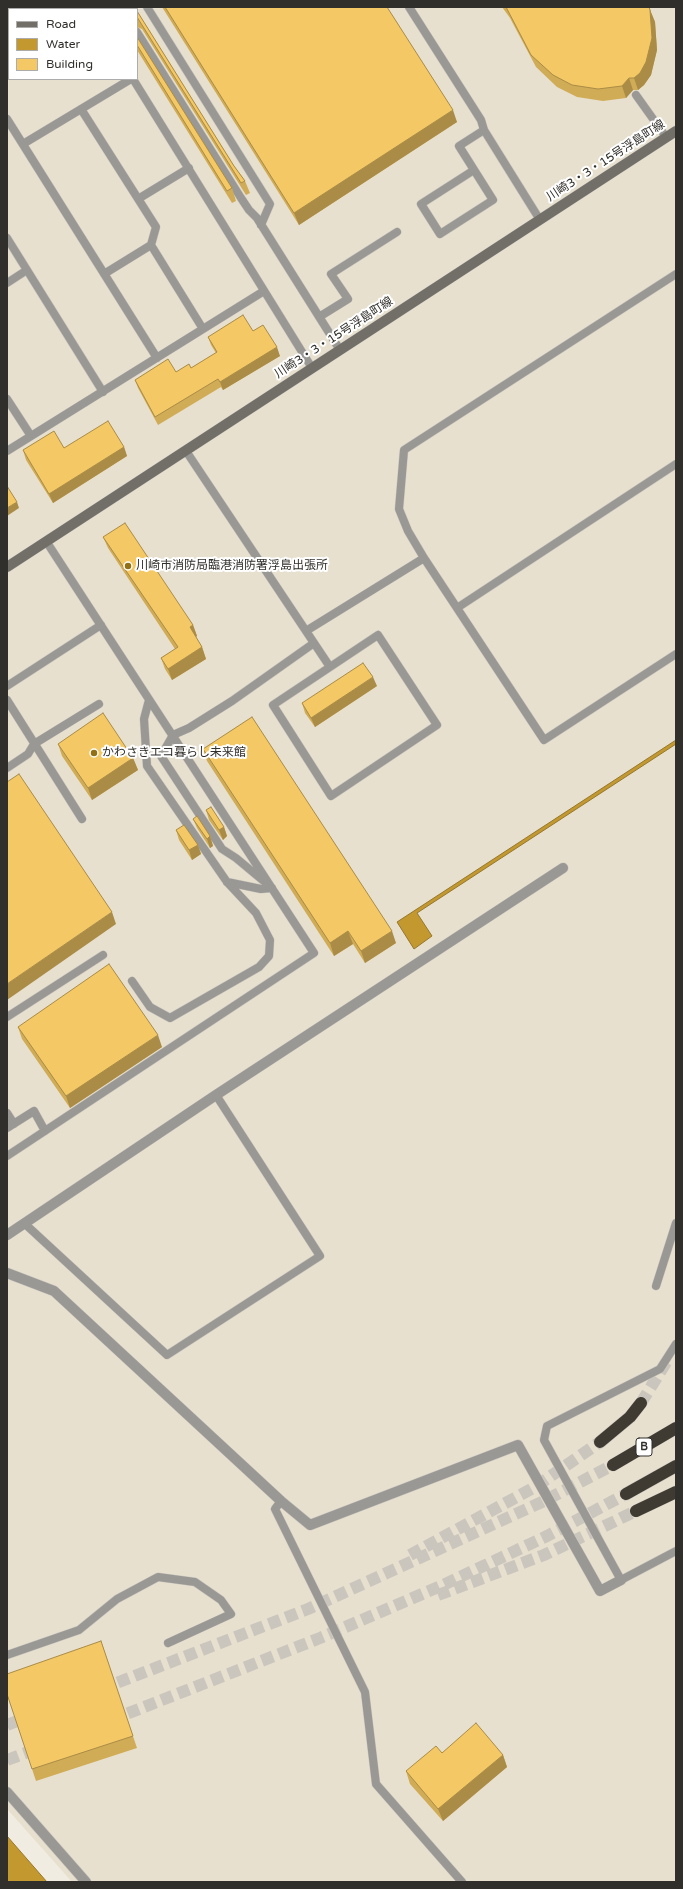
<!DOCTYPE html>
<html>
<head>
<meta charset="utf-8">
<style>
  body { margin:0 }
  #map { position:relative; width:683px; height:1889px; overflow:hidden; background:#f1ece2; font-family:"Varela Round",sans-serif }
  canvas { display:block }
  .frame { position:absolute; inset:0; border:8px solid #312f2b; pointer-events:none }
  .legend { position:absolute; left:8px; top:8px; width:130px; height:72px; box-sizing:border-box; background:#fff; border:1px solid #adacaa; margin:0; padding:5px 7px; list-style:none; font-size:12px; color:#312f2b }
  .legend li { display:flex; align-items:center; gap:8px; height:20px }
  .legend b { width:20px; border:1px solid #adacaa }
</style>
</head>
<body>
<div id="map">
<canvas width="683" height="1889"></canvas>
<div class="frame"></div>
<ul class="legend">
<li><b style="height:5px;background:#726f69"></b>Road</li>
<li><b style="height:11px;background:#c2982f"></b>Water</li>
<li><b style="height:11px;background:#f3c865"></b>Building</li>
</ul>
</div>
<script>
const context = document.querySelector('canvas').getContext('2d');
context.lineJoin = 'round';
function fill(path, color) {
  context.fillStyle = color;
  context.fill(path, 'evenodd');
}
function toPath(rows) {
  const path = new Path2D();
  for (const r of rows) {
    path.moveTo(r[0], r[1]);
    for (let i = 2; i < r.length; i += 2) path.lineTo(r[i], r[i + 1]);
  }
  return path;
}
function strokePath(path, color, width, dash) {
  context.strokeStyle = color;
  context.lineWidth = width;
  context.lineCap = dash ? 'butt' : 'round';
  context.setLineDash(dash || []);
  context.stroke(path);
}
function drawText(font, color, halo, rows, align = 'center') {
  context.font = font + ' "Varela Round","Noto Sans JP",sans-serif';
  context.lineWidth = 4;
  context.setLineDash([]);
  context.textBaseline = 'middle';
  context.strokeStyle = halo;
  context.fillStyle = color;
  for (const [text, x, y, turn = 0] of rows) {
    context.save();
    context.translate(x, y);
    context.rotate((+turn || 0) * Math.PI / 180);
    context.textAlign = isNaN(turn) ? turn : align;
    if (halo) context.strokeText(text, 0, 0);
    context.fillText(text, 0, 0);
    context.restore();
  }
}
const built = toPath([
  [7,7,676,7,676,1882,72,1882,7,1809],
  [9,9,137,9,137,79,9,79]
]);
const water = toPath([
  [676,740,676,744,417,913,432,936,414,949,397,922,676,740],
  [7,1836,47,1882,7,1882,7,1836]
]);
const highwayTunnel = toPath([
  [641,1403,667,1361],
  [410,1555,535,1487,600,1442],
  [438,1595,544,1555,636,1511],
  [101,1689,308,1609,542,1502,613,1465],
  [111,1720,320,1638,443,1585,547,1536,626,1494],
  [7,1725,30,1716],
  [7,1760,42,1747]
]);
const lane = toPath([
  [89,7,90,9],
  [147,7,270,204,261,225],
  [409,7,481,120,484,130],
  [44,9,47,7],
  [7,32,9,30],
  [137,32,241,198,249,210,257,218,340,350],
  [133,79,312,368],
  [636,95,666,137],
  [81,109,156,227,151,245,104,274],
  [7,119,157,358],
  [23,144,131,79],
  [474,170,421,204,440,234,493,200,459,146,484,130,540,220],
  [138,199,189,168],
  [7,238,103,392],
  [151,245,203,329],
  [676,274,404,450,399,509,408,531,424,558,544,740,676,654],
  [7,283,27,270],
  [319,317,348,299,331,274,397,232],
  [7,399,31,436],
  [7,451,264,291],
  [186,451,330,667],
  [457,608,676,464],
  [306,631,424,558],
  [378,635,437,725,331,796,273,705,378,635],
  [7,686,101,625],
  [7,700,82,819],
  [7,768,28,754,34,744,99,704],
  [227,882,261,889,272,888],
  [266,883,236,858,222,849,161,756,173,735,189,728,232,701,314,643],
  [132,981,150,1007,170,1018,259,967,269,956,270,940,256,913,227,882,147,766,144,719,149,700],
  [7,1017,103,955],
  [7,1113,14,1124],
  [7,1128,34,1111,45,1131],
  [7,1156,314,953,46,541],
  [24,1223,167,1355,320,1256,216,1095],
  [656,1286,676,1223],
  [676,1344,660,1369,547,1426,544,1440,621,1580,676,1551],
  [281,1501,275,1509,365,1692,376,1784,462,1882],
  [7,1655,79,1630,117,1599,158,1577,195,1582,221,1600,231,1614,168,1643]
]);
const street = toPath([
  [7,1235,216,1095,563,868],
  [7,1273,54,1291,281,1501,310,1525,518,1445,600,1591,621,1580],
  [7,1792,86,1882]
]);
const secondary = toPath([
  [7,567,676,131]
]);
const highway = toPath([
  [600,1442,630,1417,641,1403],
  [613,1465,676,1428],
  [626,1494,676,1466],
  [636,1511,676,1492]
]);
const wall = toPath([
  [110,7,134,7,136,9,111,9],
  [162,7,387,7,457,122,299,225],
  [502,7,649,7,655,22,657,50,651,75,644,85,638,90,633,90,626,98,603,101,577,97,557,87,536,67,510,18],
  [137,11,234,166,245,181,250,193,246,195,142,29,137,27],
  [137,37,232,188,236,201,232,203,137,50],
  [253,331,280,356,223,390,221,387,158,425,138,388,135,380,176,372,191,368,216,353,211,345,208,337],
  [124,447,127,456,53,503,26,460,23,450,64,448],
  [103,537,193,625,197,636,196,637,202,647,206,659,172,680,165,669,161,658,175,649,108,548],
  [377,686,315,727,305,713,302,703],
  [58,744,133,758,138,770,92,800,62,756],
  [203,749,396,943,365,963,353,944,334,956,207,761],
  [206,810,224,827,227,836,223,840,209,820],
  [193,819,210,836,213,846,210,848,197,828],
  [176,830,198,845,201,854,192,860,179,840],
  [18,1027,162,1047,70,1108,22,1039],
  [101,1641,137,1748,36,1781,32,1769],
  [442,1753,503,1755,507,1767,443,1821,410,1784,406,1771]
]);
const shadedWall = toPath([
  [650,10,655,22,657,50,651,75,644,85,638,90,634,78],
  [629,78,633,90,626,98,622,86],
  [453,110,457,122,299,225,294,213],
  [277,347,280,356,223,390,220,382],
  [124,447,127,456,53,503,49,494],
  [17,502,19,508,7,516,7,508],
  [193,625,197,636,194,638,190,627],
  [202,647,206,659,172,680,168,669],
  [373,677,377,686,315,727,311,718],
  [133,758,138,770,92,800,88,788],
  [224,827,227,836,223,840,219,830],
  [210,836,213,846,210,848,207,839],
  [198,845,201,854,192,860,189,850],
  [112,912,116,924,7,1000,7,984],
  [348,931,353,944,334,956,330,943],
  [392,931,396,943,365,963,361,951],
  [158,1035,162,1047,70,1108,66,1096],
  [503,1755,507,1767,443,1821,438,1809]
]);
const building = toPath([
  [113,7,134,7,136,9,115,9,113,7],
  [165,7,387,7,453,110,294,213,165,7],
  [506,7,649,7,650,10,652,38,646,62,640,73,634,78,629,78,622,86,598,89,572,85,553,75,531,55,506,7],
  [137,11,234,166,245,181,241,183,137,17,137,11],
  [137,37,232,188,227,191,137,45,137,37],
  [243,315,253,331,263,325,277,347,220,382,218,379,155,417,135,380,168,359,176,372,189,364,191,368,217,352,208,337,243,315],
  [108,421,124,447,49,494,23,450,54,431,64,448,108,421],
  [7,486,17,502,7,508,7,486],
  [125,523,193,625,190,627,202,647,168,669,161,658,178,647,103,537,125,523],
  [363,663,373,677,311,718,302,703,363,663],
  [103,713,133,758,88,788,58,744,103,713],
  [252,717,392,931,361,951,348,931,330,943,203,749,252,717],
  [19,774,112,912,7,984,7,782,19,774],
  [211,807,224,827,219,830,206,810,211,807],
  [197,816,210,836,207,839,193,819,197,816],
  [184,825,198,845,189,850,176,830,184,825],
  [109,964,158,1035,66,1096,18,1027,109,964],
  [101,1641,133,1736,32,1769,7,1694,7,1674,101,1641],
  [476,1723,503,1755,438,1809,406,1771,436,1746,442,1753,476,1723]
]);
const markers = [
  [128,566,4,"#917016"],
  [94,753,4,"#917016"]
];
const shields = [
  [644,1447,16]
];
const shieldNames = [
  ["B",644,1447]
];
const streetNames = [
  ["川崎3・3・15号浮島町線",606,161,-33],
  ["川崎3・3・15号浮島町線",334,338,-33]
];
const poiNames = [
  ["川崎市消防局臨港消防署浮島出張所",136,566],
  ["かわさきエコ暮らし未来館",102,753]
];
fill(built, '#e8e0cf');
fill(water, '#c2982f');
strokePath(water, '#96782e', 1);
strokePath(highwayTunnel, '#cbc6bd', 12, [12, 6]);
strokePath(lane, '#cecac1', 9);
strokePath(street, '#cecac1', 11);
strokePath(secondary, '#cecac1', 11);
strokePath(highway, '#cecac1', 13);
strokePath(lane, '#9a9894', 8);
strokePath(street, '#9a9894', 10);
strokePath(secondary, '#726f69', 10);
strokePath(highway, '#3f3b33', 12);
fill(wall, '#d1ac57');
fill(shadedWall, '#aa8c47');
fill(building, '#f3c865');
strokePath(building, '#aa8c47', 1);
for (const [x, y, r, color] of markers) {
  const dot = new Path2D();
  dot.arc(x, y, r, 0, 2 * Math.PI);
  context.fillStyle = color;
  context.fill(dot);
  strokePath(dot, '#fff', 1.5);
}
for (const [x, y, w] of shields) {
  const box = new Path2D();
  box.roundRect(x - w / 2, y - 9, w, 18, 3);
  context.fillStyle = '#fff';
  context.fill(box);
  strokePath(box, '#312f2b', 1);
}
drawText('bold 11px', '#312f2b', null, shieldNames);
drawText('12px', '#312f2b', '#fff', streetNames);
drawText('12px', '#312f2b', '#fff', poiNames, 'left');
</script>
</body>
</html>
